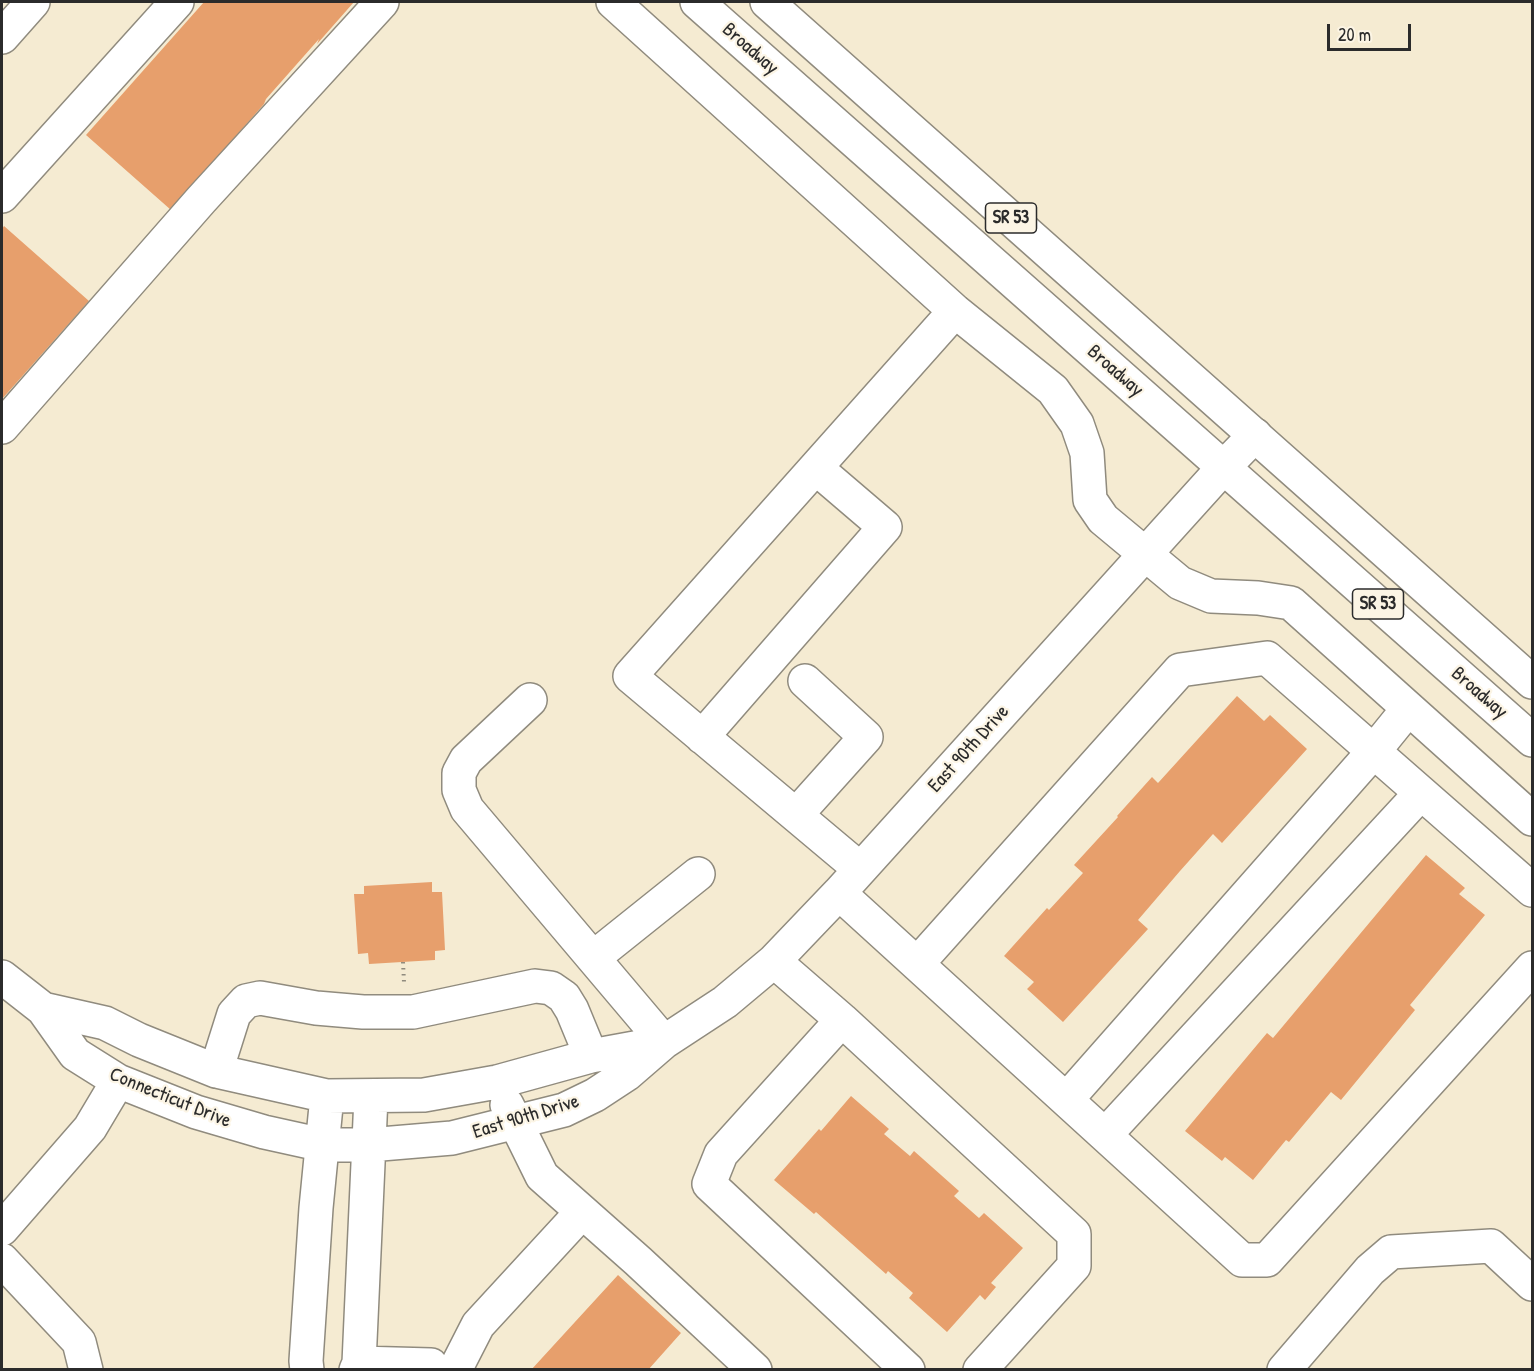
<!DOCTYPE html>
<html>
<head>
<meta charset="utf-8">
<style>
  body { margin:0 }
  #map { position:relative; width:1534px; height:1371px; overflow:hidden; background:#f5ebd2; font-family:"Patrick Hand",sans-serif }
  canvas { display:block }
  .frame { position:absolute; inset:0; border:3px solid #2b2b2b; pointer-events:none }
  .scale { position:absolute; left:1327px; top:24px; width:84px; height:27px; box-sizing:border-box; border:3px solid #2b2b2b; border-top:0; padding-left:8px; font-size:18px; line-height:21px; white-space:nowrap; color:#2b2b2b; -webkit-text-stroke:4px #fcf5e5; paint-order:stroke }
</style>
</head>
<body>
<div id="map">
<canvas width="1534" height="1371"></canvas>
<div class="frame"></div>
<div class="scale">20 m</div>
</div>
<script>
const context = document.querySelector('canvas').getContext('2d');
context.lineJoin = 'round';
function fill(path, color) {
  context.fillStyle = color;
  context.fill(path, 'evenodd');
}
function toPath(rows) {
  const path = new Path2D();
  for (const r of rows) {
    path.moveTo(r[0], r[1]);
    for (let i = 2; i < r.length; i += 2) path.lineTo(r[i], r[i + 1]);
  }
  return path;
}
function strokePath(path, color, width, dash) {
  context.strokeStyle = color;
  context.lineWidth = width;
  context.lineCap = dash ? 'butt' : 'round';
  context.setLineDash(dash || []);
  context.stroke(path);
}
function drawText(font, color, halo, rows, align = 'center') {
  context.font = font + ' "Patrick Hand",sans-serif';
  context.lineWidth = 4.5;
  context.setLineDash([]);
  context.textBaseline = 'middle';
  context.strokeStyle = halo;
  context.fillStyle = color;
  for (const [text, x, y, turn = 0] of rows) {
    context.save();
    context.translate(x, y);
    context.rotate((+turn || 0) * Math.PI / 180);
    context.textAlign = isNaN(turn) ? turn : align;
    if (halo) context.strokeText(text, 0, 0);
    context.fillText(text, 0, 0);
    context.restore();
  }
}
const building = toPath([
  [204,2,354,2,317,44,319,39,266,99,264,104,171,210,86,135],
  [4,226,89,301,2,399,2,229],
  [1237,696,1264,721,1270,715,1307,749,1222,843,1213,834,1180,871,1138,920,1148,929,1063,1022,1027,989,1034,982,1004,956,1047,908,1049,910,1083,873,1074,865,1118,817,1117,816,1152,777,1158,783],
  [1426,855,1465,888,1459,894,1485,915,1410,1005,1415,1010,1341,1100,1331,1092,1289,1142,1286,1140,1253,1180,1225,1157,1222,1161,1185,1131,1267,1033,1273,1038],
  [432,882,432,892,442,892,445,950,435,951,435,960,369,964,368,953,358,954,354,894,364,894,364,886],
  [851,1096,889,1129,884,1134,910,1156,914,1151,959,1191,954,1196,979,1218,984,1213,1023,1248,991,1283,996,1287,985,1300,980,1295,947,1332,909,1298,913,1293,888,1271,886,1274,816,1212,814,1214,774,1180,819,1129,821,1131],
  [618,1275,681,1333,648,1370,531,1370]
]);
const path = toPath([
  [403,962,404,982]
]);
const minor = toPath([
  [613,2,955,311,1053,390,1077,424,1087,453,1090,500,1103,519,1180,583,1211,596,1258,598,1291,603,1532,819],
  [2,37,33,2],
  [2,196,177,2],
  [2,427,201,200,382,2],
  [530,700,466,760,459,773,459,790,467,809,664,1042],
  [702,737,885,527,816,468],
  [796,815,866,737,805,681],
  [860,869,630,676,955,311],
  [839,893,1242,1260,1267,1260,1532,968],
  [593,958,698,874],
  [774,961,842,1020,1074,1234,1074,1266,980,1370],
  [917,964,1180,670,1267,658,1532,890],
  [2,977,43,1009,75,1054,118,1081,196,1112,264,1132,323,1145,369,1145,452,1138,564,1110,595,1095,627,1074,664,1042,725,1002,774,961,839,893,1224,467,1255,435],
  [43,1009,105,1023,139,1040,216,1071,327,1096,424,1095,497,1082,591,1056,662,1043],
  [842,1020,721,1154,709,1184,908,1370],
  [216,1071,234,1014,246,1001,260,998,316,1008,363,1012,413,1012,535,986,551,988,564,997,572,1010,591,1056],
  [1067,1099,1374,751,1408,709],
  [507,1105,542,1176,638,1261,755,1370],
  [1106,1134,1421,793],
  [2,1229,90,1128,118,1081],
  [2,1260,79,1342,86,1370],
  [359,1363,431,1365,435,1370],
  [307,1370,306,1361,316,1208,327,1096],
  [356,1370,359,1363,371,1097],
  [455,1370,478,1325,582,1212],
  [1284,1370,1370,1270,1391,1252,1491,1246,1532,1284]
]);
const major = toPath([
  [697,2,1532,740],
  [767,2,1532,682]
]);
const shields = [
  [1011,218,51],
  [1378,604,51]
];
const shieldNames = [
  ["SR 53",1011,218],
  ["SR 53",1378,604]
];
const streetNames = [
  ["Broadway",750,49,41],
  ["Broadway",1115,371,41],
  ["Broadway",1479,693,41],
  ["East 90th Drive",969,749,-48],
  ["Connecticut Drive",170,1098,22],
  ["East 90th Drive",526,1117,-17]
];
fill(building, '#e79f6c');
strokePath(minor, '#908b7e', 36);
strokePath(major, '#908b7e', 36);
strokePath(path, '#908b7e', 4, [1.5, 4.5]);
strokePath(minor, '#fff', 33);
strokePath(major, '#fff', 33);
for (const [x, y, w] of shields) {
  const box = new Path2D();
  box.roundRect(x - w / 2, y - 15, w, 30, 4.5);
  context.fillStyle = '#fcf5e5';
  context.fill(box);
  strokePath(box, '#2b2b2b', 1.5);
}
drawText('bold 18px', '#2b2b2b', null, shieldNames);
drawText('20px', '#2b2b2b', '#fcf5e5', streetNames);
</script>
</body>
</html>
